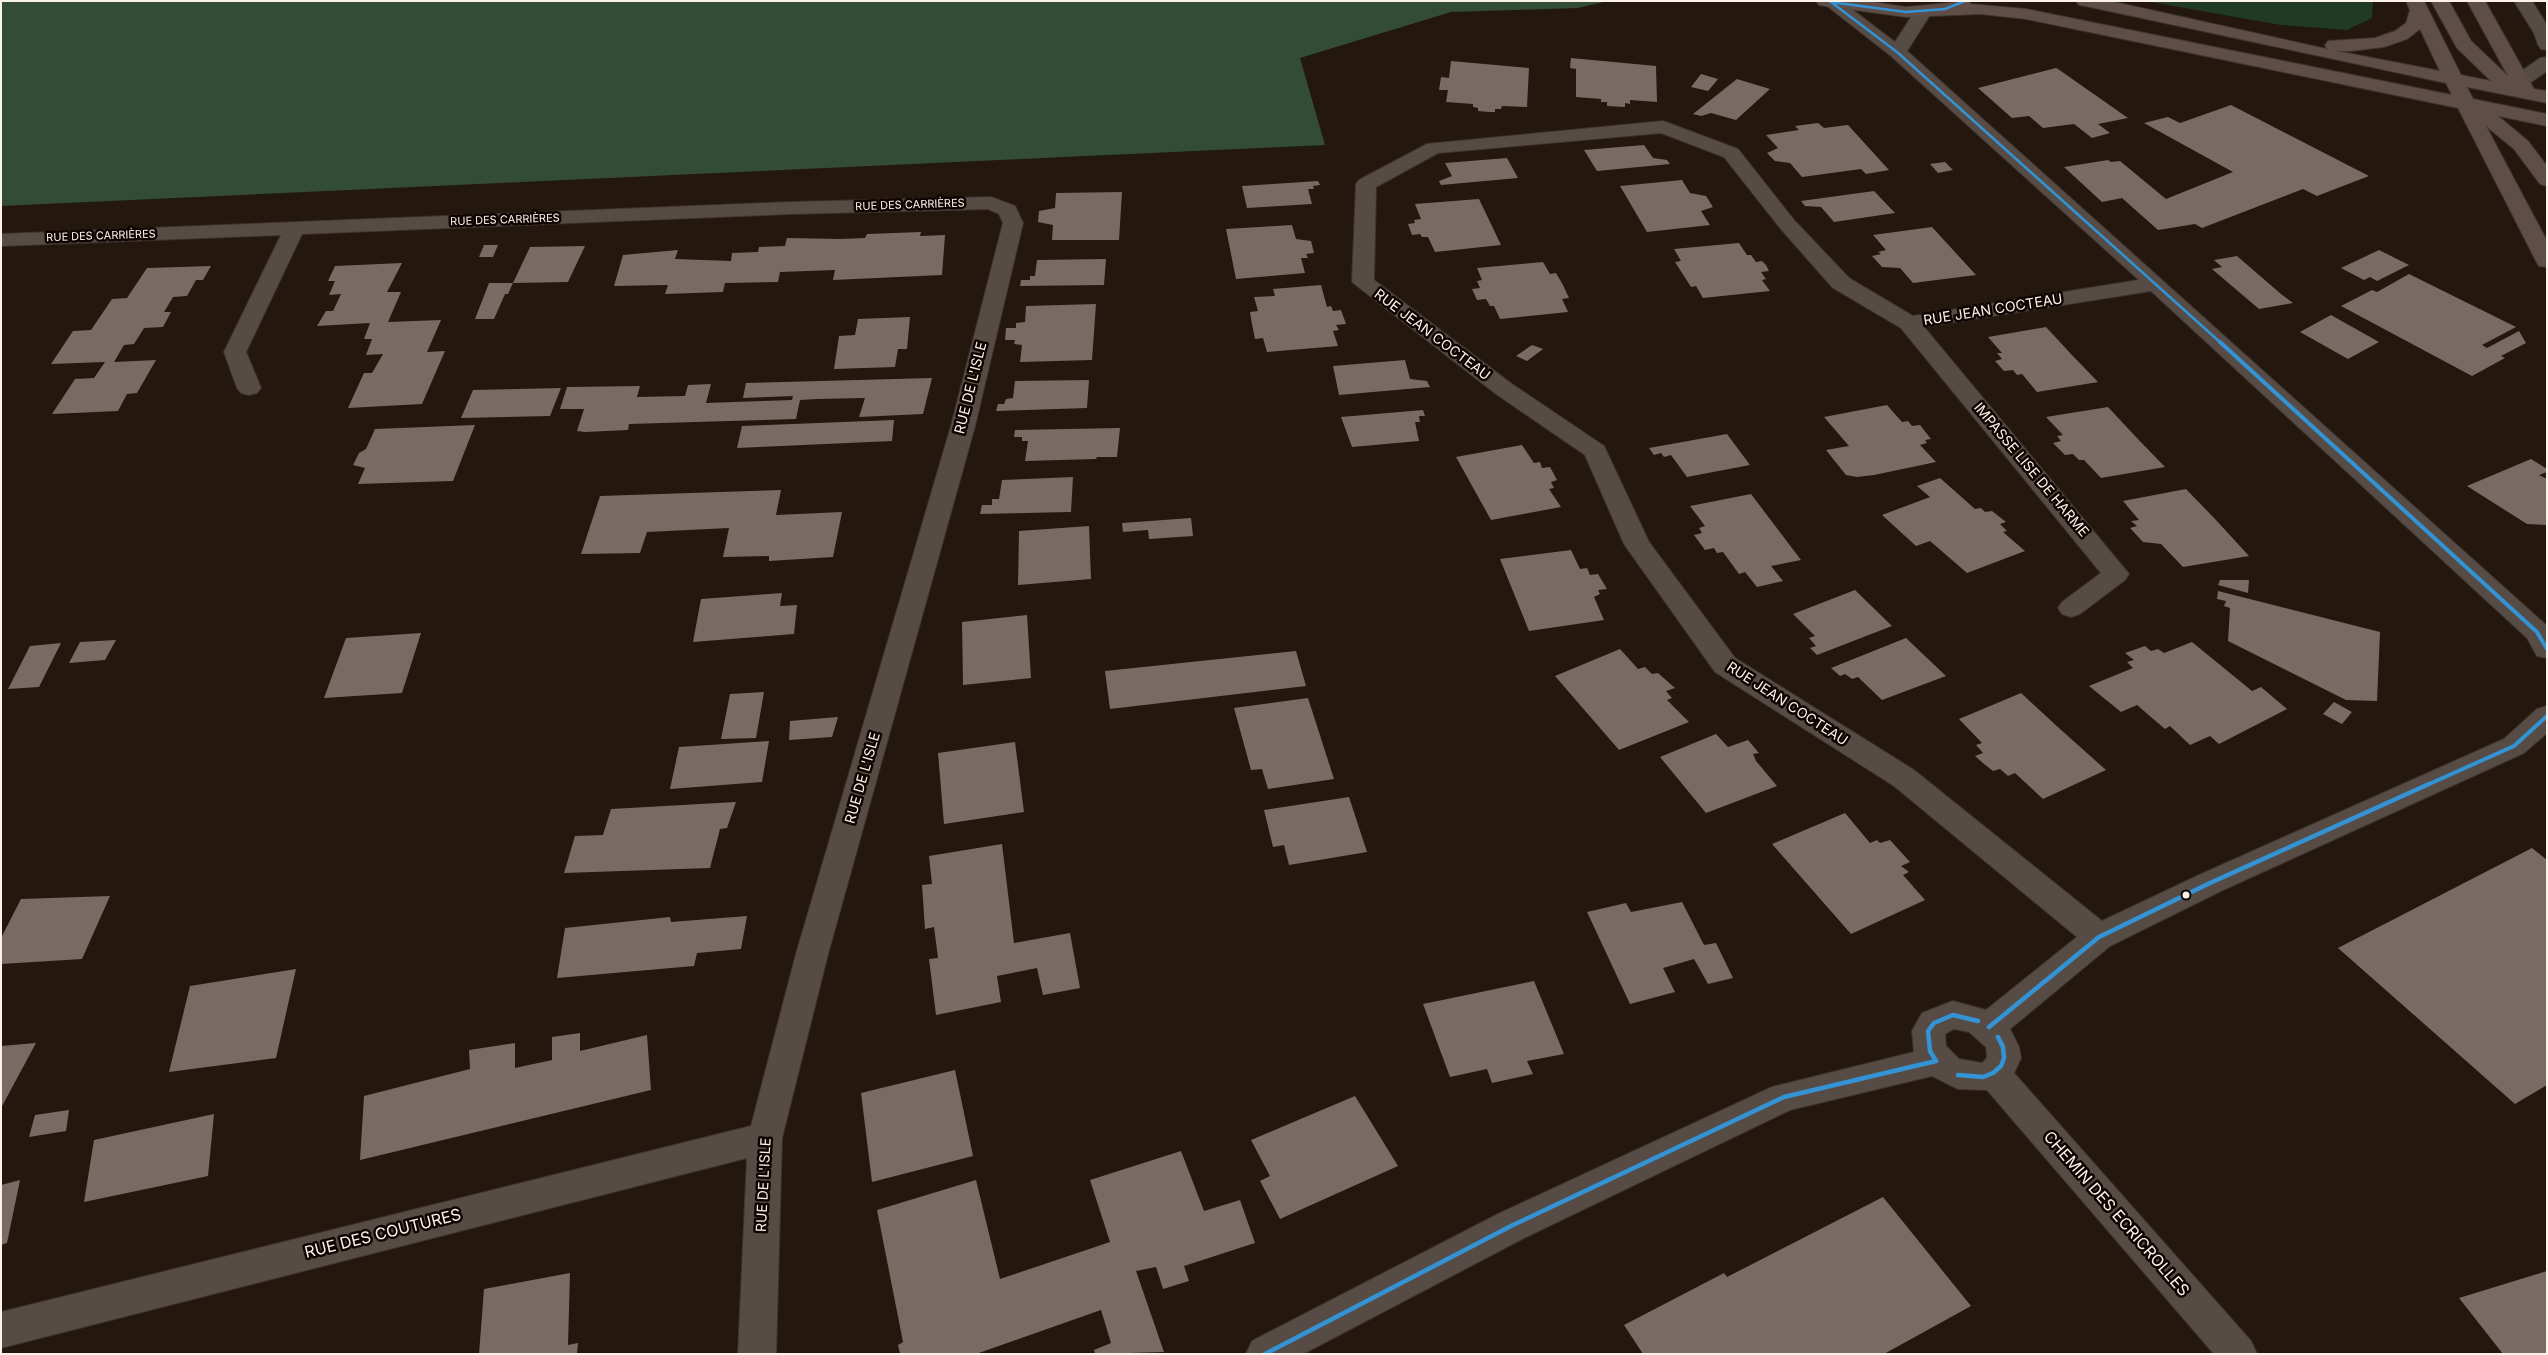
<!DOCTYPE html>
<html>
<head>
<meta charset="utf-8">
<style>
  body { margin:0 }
  #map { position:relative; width:2548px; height:1355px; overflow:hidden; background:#24170d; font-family:Inter,sans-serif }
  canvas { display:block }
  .frame { position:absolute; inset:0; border:2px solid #fdf2eb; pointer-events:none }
</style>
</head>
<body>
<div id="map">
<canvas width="2548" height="1355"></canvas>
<div class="frame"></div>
</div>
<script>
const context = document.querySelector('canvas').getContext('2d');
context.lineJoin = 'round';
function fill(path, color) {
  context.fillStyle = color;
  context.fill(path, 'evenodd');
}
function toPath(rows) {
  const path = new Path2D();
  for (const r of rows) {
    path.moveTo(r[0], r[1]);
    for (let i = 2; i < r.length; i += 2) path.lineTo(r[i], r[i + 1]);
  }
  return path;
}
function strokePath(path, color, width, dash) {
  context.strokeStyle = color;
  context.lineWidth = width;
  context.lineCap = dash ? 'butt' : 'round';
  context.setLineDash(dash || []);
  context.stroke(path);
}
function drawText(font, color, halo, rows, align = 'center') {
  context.font = font + ' Inter,sans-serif';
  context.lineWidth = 5;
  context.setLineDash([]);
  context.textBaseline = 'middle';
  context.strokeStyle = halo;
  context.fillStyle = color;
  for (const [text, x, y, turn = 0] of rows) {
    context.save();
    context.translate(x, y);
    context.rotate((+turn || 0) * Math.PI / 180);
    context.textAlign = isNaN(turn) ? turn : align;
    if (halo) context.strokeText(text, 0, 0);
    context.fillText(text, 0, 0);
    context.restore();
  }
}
const green = toPath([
  [2145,1,2373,1,2372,18,2347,30,2281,25]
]);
const forest = toPath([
  [1,1,1608,1,1578,8,1451,12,1300,58,1325,145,1,206]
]);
const building = toPath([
  [1571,58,1656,66,1657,102,1630,100,1630,104,1625,103,1625,107,1607,106,1607,102,1601,102,1601,99,1576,97,1576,69,1570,68],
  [1451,61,1529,68,1527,107,1502,106,1501,109,1495,109,1495,112,1489,112,1478,111,1478,108,1473,107,1473,104,1446,102,1448,90,1439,90,1441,77,1449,78],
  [2056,68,2058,69,2128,118,2098,124,2110,133,2092,138,2074,124,2043,128,2029,116,2012,118,1978,88],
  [1701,74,1718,79,1708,91,1691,87],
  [1737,79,1770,89,1736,120,1711,113,1701,116,1693,114],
  [2231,105,2369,176,2317,196,2303,189,2202,228,2195,224,2158,230,2122,198,2102,202,2064,167,2108,160,2111,162,2120,161,2166,199,2233,172,2144,123,2168,117,2180,123],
  [1818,123,1824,128,1848,125,1889,170,1866,174,1861,169,1802,177,1790,163,1775,161,1767,153,1778,148,1766,135,1799,130,1795,126],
  [1644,145,1653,158,1667,160,1670,164,1597,171,1584,150],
  [1507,158,1518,178,1441,185,1439,181,1452,176,1445,163],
  [1945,162,1953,170,1938,173,1930,164],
  [1682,180,1690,193,1706,196,1713,207,1701,211,1710,225,1647,232,1620,186],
  [1318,181,1320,185,1313,186,1314,189,1308,189,1312,204,1247,208,1242,186],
  [1874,191,1895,213,1834,222,1821,207,1805,206,1801,201],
  [1122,192,1119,240,1052,240,1053,225,1038,222,1039,211,1055,208,1056,193],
  [1479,199,1501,245,1435,252,1428,237,1422,237,1420,234,1412,235,1408,224,1415,223,1414,220,1421,219,1415,204],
  [1292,225,1296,239,1311,241,1314,253,1306,254,1308,258,1301,258,1305,273,1236,279,1226,229],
  [1932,227,1976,275,1913,283,1900,268,1882,267,1872,256,1881,254,1878,252,1886,250,1873,235],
  [921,232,920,236,945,235,942,275,833,280,835,270,780,272,778,282,725,283,723,292,665,294,668,285,614,286,623,255,678,250,675,259,731,261,732,253,758,252,759,247,785,246,787,238,840,239,865,238,867,234],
  [1739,243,1747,255,1751,255,1756,262,1762,261,1766,265,1769,271,1761,272,1766,279,1762,280,1770,291,1703,298,1696,286,1691,287,1675,262,1681,261,1674,249],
  [484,245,498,245,493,257,479,257],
  [585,246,568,282,513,283,530,247],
  [2379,250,2409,265,2377,281,2370,277,2364,280,2341,268],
  [2237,256,2281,294,2293,303,2259,309,2212,269,2222,267,2214,260],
  [1106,259,1104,285,1020,286,1021,280,1030,280,1030,276,1035,276,1037,260],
  [1543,262,1550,274,1556,273,1563,285,1569,298,1562,299,1568,312,1500,319,1494,306,1490,306,1486,299,1477,300,1472,289,1480,288,1477,281,1482,280,1477,268],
  [402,263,387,292,401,292,388,322,441,320,427,352,445,351,422,404,348,408,364,373,372,373,383,354,366,355,372,339,364,339,370,323,317,326,326,311,333,311,341,294,329,295,335,281,328,281,335,266],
  [211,266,203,280,196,280,187,296,173,297,164,312,171,312,163,327,144,328,134,344,124,345,114,362,156,360,137,393,127,394,118,411,52,414,75,379,94,378,105,362,51,364,73,331,91,330,112,299,127,298,147,268],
  [2409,274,2516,327,2482,345,2487,348,2519,331,2526,343,2501,356,2505,358,2472,376,2341,306,2372,290,2377,292],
  [489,283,513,283,508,294,505,294,494,319,475,319],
  [1321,285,1327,307,1331,306,1333,311,1341,310,1346,324,1336,325,1339,330,1333,331,1338,346,1267,352,1263,338,1255,339,1252,324,1250,312,1258,311,1254,297,1275,296,1273,289],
  [1096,304,1092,360,1020,362,1022,345,1014,344,1015,340,1005,340,1006,328,1016,328,1016,323,1025,322,1026,306],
  [2331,315,2379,342,2348,359,2300,332],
  [910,317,907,349,898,349,895,367,834,369,839,336,855,335,858,319],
  [2046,327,2071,354,2098,382,2037,392,2022,374,2017,375,2013,370,2004,371,1995,361,2002,359,1997,353,2002,353,1988,337],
  [1532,345,1543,349,1527,361,1516,356],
  [1405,360,1410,379,1427,381,1430,387,1339,395,1333,366],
  [932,378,923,414,859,417,865,398,817,399,800,400,796,419,629,424,628,430,585,432,577,431,584,409,560,409,567,387,640,386,637,397,685,396,688,385,711,384,706,403,792,400,793,396,743,398,746,383],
  [1089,380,1087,408,996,411,998,404,1004,404,1006,399,1013,398,1015,381],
  [561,388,550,416,461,418,473,390],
  [1887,405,1902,422,1908,421,1912,426,1920,425,1931,439,1925,440,1927,443,1920,445,1936,462,1874,475,1857,477,1846,475,1826,450,1849,446,1824,417],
  [2108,407,2135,436,2165,467,2101,478,2084,460,2079,460,2073,454,2065,455,2053,443,2061,441,2057,436,2063,435,2046,417],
  [1423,410,1425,416,1419,416,1420,422,1415,422,1419,441,1352,447,1341,417],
  [894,420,892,441,737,448,742,426],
  [475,425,453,481,358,484,365,468,353,465,359,453,366,449,375,429],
  [1120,428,1117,457,1097,457,1096,459,1025,461,1028,441,1022,441,1022,437,1014,437,1015,430],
  [1727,434,1750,465,1687,477,1671,455,1664,457,1661,453,1654,455,1649,448],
  [1522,445,1534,463,1540,462,1542,468,1550,467,1557,480,1551,482,1554,488,1549,489,1561,507,1491,520,1456,457],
  [2531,459,2547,469,2547,472,2539,475,2547,479,2547,525,2527,524,2467,486],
  [1073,477,1071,512,980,514,982,505,992,505,992,499,999,499,1002,480],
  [1940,478,1975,509,1981,508,1985,512,1992,511,2006,522,2000,524,2007,531,2003,532,2025,551,1967,573,1930,541,1916,546,1882,515,1930,497,1917,486],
  [2186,489,2216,520,2249,556,2183,567,2161,544,2143,542,2130,528,2137,526,2131,521,2139,520,2123,501],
  [781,490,776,515,842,512,833,557,769,561,769,556,723,557,729,528,647,532,640,553,581,554,600,496],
  [1751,494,1801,560,1771,566,1783,581,1757,587,1745,572,1739,574,1723,552,1717,553,1714,548,1705,550,1694,535,1702,533,1699,528,1705,526,1690,506],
  [1191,518,1193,536,1149,539,1148,530,1123,532,1122,523],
  [1089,526,1091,579,1018,585,1019,531],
  [1571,550,1580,569,1587,568,1590,575,1598,574,1607,589,1598,590,1600,594,1594,597,1604,620,1529,631,1500,559],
  [2220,580,2249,580,2248,593,2218,585],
  [1855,590,1892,626,1817,655,1810,648,1816,646,1809,638,1815,636,1793,614],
  [2218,591,2380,632,2377,701,2346,700,2228,641,2230,608,2224,606,2226,601,2217,599],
  [782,593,780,606,797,605,794,634,693,642,701,599],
  [1027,615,1031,678,963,685,962,622],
  [421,633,402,693,324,698,346,638],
  [1906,638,1946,676,1882,700,1858,677,1852,679,1845,674,1840,676,1831,668],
  [116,640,105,660,69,663,80,642],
  [2192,642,2252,691,2261,687,2287,709,2219,744,2210,736,2190,745,2170,726,2165,729,2137,705,2121,712,2089,686,2133,668,2127,662,2134,660,2125,653,2145,646,2151,651,2158,649,2164,653],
  [61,643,39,687,8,689,30,646],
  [1620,649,1638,669,1645,667,1652,674,1658,673,1675,688,1666,691,1672,698,1667,700,1689,722,1619,750,1555,676],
  [1296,651,1306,686,1110,709,1105,671],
  [764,692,756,738,721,739,730,694],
  [2021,693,2060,729,2106,770,2043,799,2015,773,2008,776,2000,769,1993,771,1984,764,1975,756,1983,753,1976,745,1982,743,1959,719],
  [1308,698,1334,779,1268,789,1262,769,1251,770,1234,708],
  [2334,702,2352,712,2342,724,2323,714],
  [838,717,832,737,789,740,790,721],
  [1716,734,1728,747,1748,740,1759,753,1753,754,1756,761,1777,786,1706,813,1660,757],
  [769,741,762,782,670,789,679,747],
  [1015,742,1024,812,944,824,938,753],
  [1349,797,1367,852,1289,865,1284,845,1273,847,1264,810],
  [736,802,727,828,720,829,710,868,564,873,575,836,603,835,611,809],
  [1845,813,1870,843,1877,840,1880,843,1890,840,1910,862,1901,866,1909,872,1903,875,1925,900,1851,934,1772,844],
  [1002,844,1014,943,1070,933,1080,988,1043,995,1037,968,997,976,1001,1002,936,1015,929,959,938,958,934,927,925,929,922,885,932,884,929,856],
  [2532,848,2547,860,2547,1085,2515,1104,2338,948],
  [110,896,82,959,1,964,1,938,21,899],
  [1682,902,1704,945,1716,943,1733,978,1708,984,1694,959,1663,968,1675,992,1630,1004,1587,912,1626,903,1631,912],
  [747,916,741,949,697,953,694,966,557,978,565,928,670,917,671,922],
  [296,969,276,1058,169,1072,190,986],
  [1534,981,1564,1054,1527,1061,1533,1074,1492,1083,1487,1069,1450,1077,1423,1004],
  [580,1033,580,1051,647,1035,651,1090,360,1160,364,1096,470,1069,469,1050,515,1043,515,1068,552,1060,552,1037],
  [36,1043,1,1108,1,1046],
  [955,1070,973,1156,872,1182,861,1093],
  [1355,1096,1398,1166,1280,1219,1260,1181,1270,1176,1251,1140],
  [69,1110,66,1131,29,1137,35,1115],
  [214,1114,208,1176,84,1202,94,1140],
  [1181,1151,1204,1211,1240,1200,1255,1243,1184,1266,1189,1281,1163,1289,1156,1267,1136,1271,1164,1352,1095,1354,1094,1350,1111,1343,1101,1310,976,1354,900,1354,898,1345,903,1342,877,1210,976,1180,1000,1279,1110,1242,1090,1180],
  [20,1180,7,1243,1,1245,1,1185],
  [1883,1197,1971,1306,1884,1354,1643,1354,1624,1325,1724,1273,1727,1277],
  [2547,1271,2547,1354,2503,1354,2459,1298],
  [570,1273,568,1345,578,1343,577,1354,479,1354,484,1289]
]);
const minor = toPath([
  [1841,1,1895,42,1917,8,1929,8,1932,12,1907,51,2546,625,2547,658,2537,656,2527,638,2151,291,1924,327,2129,574,2125,580,2080,614,2071,617,2062,614,2058,608,2062,602,2101,573,1901,328,1833,288,1780,228,1724,157,1661,133,1438,153,1376,187,1374,280,1512,384,1604,446,1649,542,1735,658,1914,770,2102,921,2199,875,2504,739,2537,709,2547,706,2547,733,2524,753,2221,891,2110,946,2010,1029,2019,1047,2021,1058,2014,1073,2251,1341,2257,1354,2214,1354,1987,1090,1958,1089,1932,1076,1790,1110,1524,1238,1303,1354,1246,1354,1252,1341,1498,1214,1772,1087,1914,1052,1912,1031,1922,1013,1953,1001,1986,1010,2077,937,1894,786,1715,672,1624,544,1585,455,1496,394,1352,282,1356,184,1359,180,1427,144,1663,121,1738,149,1794,220,1849,278,1913,316,2139,280,1891,56,1822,2,1841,1],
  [1954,1029,1969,1032,1986,1047,1987,1058,1982,1063,1959,1059,1946,1046,1945,1034,1954,1029],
  [2514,1,2532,1,2547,25,2547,50,2541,49,2538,45,2534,33,2514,1],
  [2547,57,2547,71,2527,85,2513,85,2511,81,2513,77,2540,58,2547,57],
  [991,197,1015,206,1023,223,975,426,828,954,782,1138,776,1354,738,1354,747,1158,1,1348,1,1312,751,1126,796,954,951,426,1003,223,999,214,988,209,791,214,302,234,246,352,261,388,257,393,249,395,241,393,237,388,224,352,281,235,1,246,1,234,791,202,991,197]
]);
const primary = toPath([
  [1816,1,1866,1,1906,7,1970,1,1970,4,2026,9,2452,95,2446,83,2085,6,2079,5,2076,1,2110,1,2327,49,2325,45,2328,41,2375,38,2395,31,2406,23,2410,10,2406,1,2424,1,2461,75,2491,81,2457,48,2431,1,2449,1,2471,41,2508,76,2467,1,2485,1,2534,89,2547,91,2547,103,2467,87,2473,99,2547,114,2547,126,2498,116,2528,141,2547,166,2547,186,2540,184,2514,149,2486,126,2547,241,2547,267,2539,266,2536,261,2458,108,2026,19,1981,14,1906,17,1825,6,1819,5,1816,1],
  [2420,29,2440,71,2337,51,2351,51,2384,47,2407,39,2420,29]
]);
const bus1Far2 = toPath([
  [1830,2,1906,12,1945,9,1965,1],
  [1831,2,1897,52,2221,343]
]);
const bus1Far1 = toPath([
  [2220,342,2537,632,2547,649],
  [2427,785,2514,746,2547,716]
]);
const bus1 = toPath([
  [1989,1027,2099,937,2210,883,2429,784],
  [1936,1061,1930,1051,1928,1031,1934,1023,1953,1015,1978,1021],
  [1958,1075,1983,1077,1993,1073,2001,1066,2004,1058,2003,1047,1998,1037],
  [1265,1354,1511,1226,1784,1097,1936,1061]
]);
const markers = [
  [2186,895,4.5,"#fdf2eb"]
];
const farStreetnames = [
  ["RUE DES CARRIÈRES",910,205,-2],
  ["RUE DES CARRIÈRES",505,220,-2],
  ["RUE DES CARRIÈRES",101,236,-2]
];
const streetNames = [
  ["RUE JEAN COCTEAU",1993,310,-9],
  ["RUE JEAN COCTEAU",1432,335,37],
  ["RUE DE L'ISLE",971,388,-76],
  ["IMPASSE LISE DE HARME",2031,470,50],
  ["RUE JEAN COCTEAU",1787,704,33],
  ["RUE DE L'ISLE",863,778,-74],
  ["RUE DE L'ISLE",764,1185,-87]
];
const nearStreetnames = [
  ["CHEMIN DES ECRICROLLES",2116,1214,49],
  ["RUE DES COUTURES",383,1234,-14]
];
fill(green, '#213a23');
fill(forest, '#324d34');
fill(building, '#796b63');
strokePath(minor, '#3d332e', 2);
strokePath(primary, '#3d332e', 2);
fill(minor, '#564c45');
fill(primary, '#5e4e47');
strokePath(bus1Far2, '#3393d4', 2.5);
strokePath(bus1Far1, '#3393d4', 4);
strokePath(bus1, '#3393d4', 4.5);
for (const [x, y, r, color] of markers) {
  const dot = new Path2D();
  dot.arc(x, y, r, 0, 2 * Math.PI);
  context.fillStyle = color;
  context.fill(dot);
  strokePath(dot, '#0e0501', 2);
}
drawText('11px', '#fdf2eb', '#0e0501', farStreetnames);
drawText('14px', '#fdf2eb', '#0e0501', streetNames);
drawText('16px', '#fdf2eb', '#0e0501', nearStreetnames);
</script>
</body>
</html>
